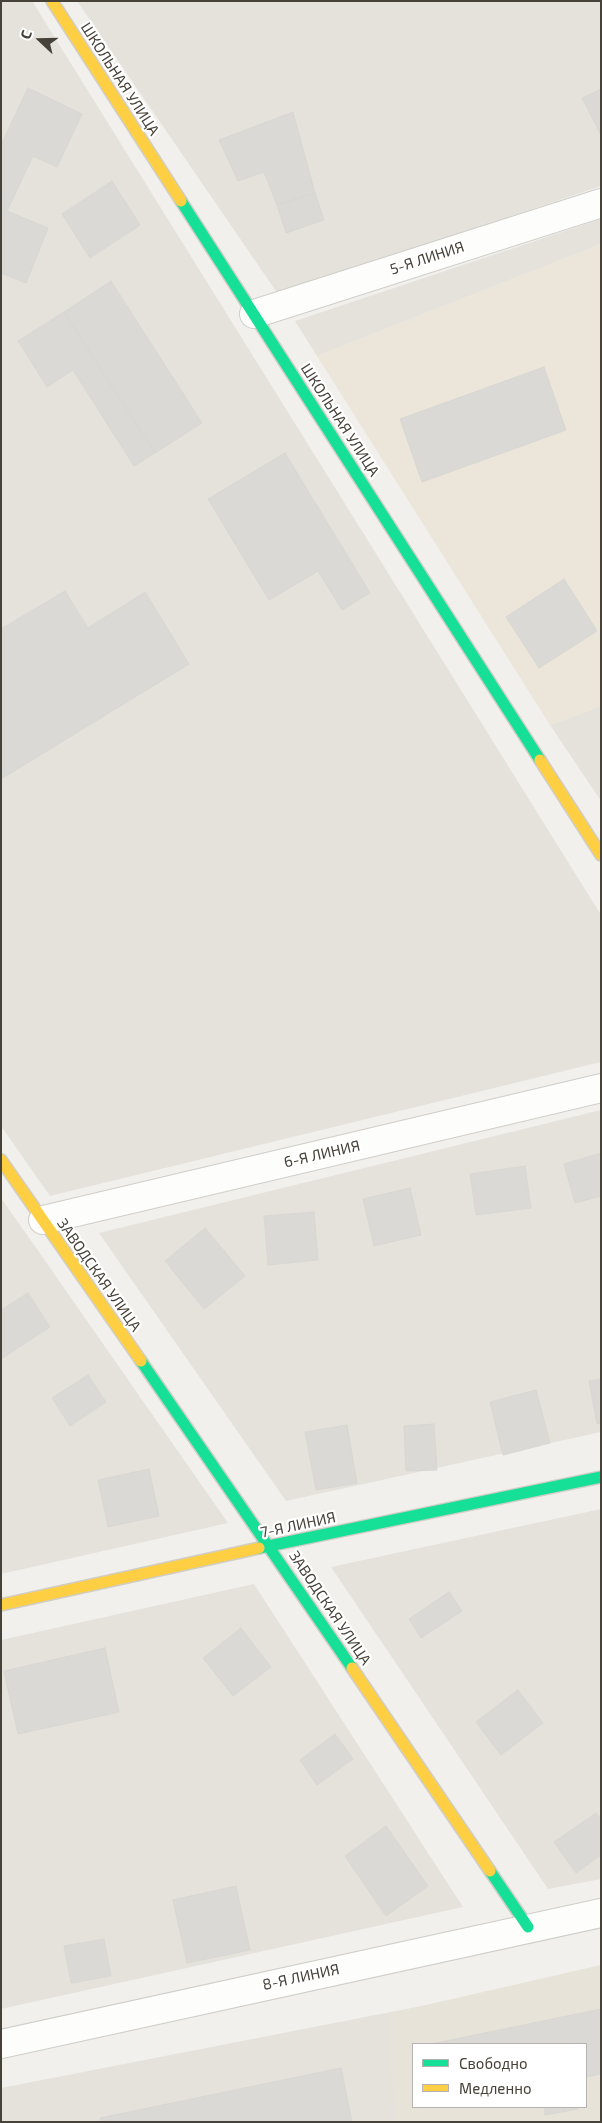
<!DOCTYPE html>
<html>
<head>
<meta charset="utf-8">
<style>
  body { margin:0 }
  #map { position:relative; width:602px; height:2123px; overflow:hidden; background:#f1f0ec; font-family:"Exo 2",sans-serif }
  canvas { display:block }
  .frame { position:absolute; inset:0; border:2px solid #474239; pointer-events:none }
  .legend { position:absolute; left:412px; top:2043px; width:175px; height:65px; box-sizing:border-box; background:#fff; border:1px solid #b5b3b0; margin:0; padding:6px 9px; list-style:none; font-size:15px; color:#474239 }
  .legend li { display:flex; align-items:center; gap:10px; height:25px }
  .legend b { width:25px; border:1px solid #b5b3b0 }
  .north { position:absolute; left:15px; top:15px; width:50px; height:50px; -webkit-text-stroke:4px #fff; paint-order:stroke; rotate:291deg; font-size:14px; font-weight:700; line-height:20px; text-align:center; color:#474239 }
  .north::after { content:''; display:block; margin:auto; width:18px; height:22px; background:#474239; clip-path:polygon(50% 0,100% 100%,50% 72%,0 100%) }
</style>
</head>
<body>
<div id="map">
<canvas width="602" height="2123"></canvas>
<div class="frame"></div>
<ul class="legend">
<li><b style="height:6px;background:#16e098"></b>Свободно</li>
<li><b style="height:6px;background:#ffcf43"></b>Медленно</li>
</ul>
<div class="north">С</div>
</div>
<script>
const context = document.querySelector('canvas').getContext('2d');
context.lineJoin = 'round';
function fill(path, color) {
  context.fillStyle = color;
  context.fill(path, 'evenodd');
}
function toPath(rows) {
  const path = new Path2D();
  for (const r of rows) {
    path.moveTo(r[0], r[1]);
    for (let i = 2; i < r.length; i += 2) path.lineTo(r[i], r[i + 1]);
  }
  return path;
}
function strokePath(path, color, width, dash) {
  context.strokeStyle = color;
  context.lineWidth = width;
  context.lineCap = dash ? 'butt' : 'round';
  context.setLineDash(dash || []);
  context.stroke(path);
}
function drawText(font, color, halo, rows, align = 'center') {
  context.font = font + ' "Exo 2",sans-serif';
  context.lineWidth = 4.5;
  context.setLineDash([]);
  context.textBaseline = 'middle';
  context.strokeStyle = halo;
  context.fillStyle = color;
  for (const [text, x, y, turn = 0] of rows) {
    context.save();
    context.translate(x, y);
    context.rotate((+turn || 0) * Math.PI / 180);
    context.textAlign = isNaN(turn) ? turn : align;
    if (halo) context.strokeText(text, 0, 0);
    context.fillText(text, 0, 0);
    context.restore();
  }
}
const residential = toPath([
  [1,1,32,1,601,915,601,1062,50,1196,1,1126],
  [77,1,601,1,601,186,278,294],
  [601,219,601,244,317,356,295,321],
  [601,706,601,801,550,725],
  [601,1110,601,1432,286,1501,99,1233],
  [1,1198,25,1232,228,1523,1,1574],
  [601,1509,601,1879,548,1889,331,1567],
  [254,1584,463,1907,1,2009,1,1640],
  [601,1971,601,2122,1,2122,1,2088],
  [413,2044,586,2044,586,2107,413,2107]
]);
const commercial = toPath([
  [601,244,601,706,550,725,317,356]
]);
const education = toPath([
  [601,1965,601,2122,397,2122,389,2065,391,2013],
  [413,2044,586,2044,586,2107,413,2107]
]);
const building = toPath([
  [28,88,82,114,57,167,33,156,7,211,48,228,26,283,1,273,1,145,28,88],
  [601,89,601,135,582,98,601,89],
  [293,112,315,193,277,205,264,172,238,181,219,140,293,112],
  [112,181,140,225,90,258,62,214,112,181],
  [315,193,324,220,286,233,277,205,315,193],
  [111,281,202,423,155,453,64,312,111,281],
  [64,312,155,453,134,466,73,370,47,387,18,341,64,312],
  [544,367,566,430,422,482,400,419,544,367],
  [285,453,370,593,342,610,318,571,269,600,208,499,285,453],
  [564,579,597,631,539,668,506,617,564,579],
  [65,591,88,628,145,592,189,664,1,779,1,629,65,591],
  [601,1153,601,1196,575,1203,564,1164,601,1153],
  [525,1166,531,1208,476,1215,470,1174,525,1166],
  [410,1188,421,1235,374,1246,363,1199,410,1188],
  [314,1212,318,1260,268,1265,264,1216,314,1212],
  [205,1228,245,1276,204,1309,165,1261,205,1228],
  [28,1293,50,1327,1,1359,1,1310,28,1293],
  [88,1375,106,1402,70,1426,52,1398,88,1375],
  [601,1379,601,1423,597,1424,589,1381,601,1379],
  [536,1390,550,1443,503,1455,490,1402,536,1390],
  [434,1424,437,1470,406,1471,404,1426,434,1424],
  [347,1425,357,1483,316,1490,305,1432,347,1425],
  [149,1469,159,1516,108,1527,98,1480,149,1469],
  [449,1592,462,1611,421,1638,409,1619,449,1592],
  [241,1628,271,1667,233,1696,203,1658,241,1628],
  [105,1648,119,1712,18,1734,4,1671,105,1648],
  [518,1690,543,1723,501,1755,476,1722,518,1690],
  [335,1734,353,1759,317,1785,300,1760,335,1734],
  [596,1813,601,1819,601,1855,576,1873,554,1842,596,1813],
  [386,1826,428,1886,386,1916,345,1856,386,1826],
  [236,1886,250,1950,187,1963,173,1900,236,1886],
  [104,1939,111,1976,71,1983,64,1946,104,1939],
  [601,2009,601,2074,586,2077,586,2044,431,2044,601,2009],
  [341,2068,352,2122,101,2122,100,2118,341,2068],
  [544,2107,578,2107,578,2109,545,2115,544,2107]
]);
const street = toPath([
  [254,314,601,203],
  [43,1220,601,1088],
  [1,2044,601,1913]
]);
const fast = toPath([
  [181,201,540,760],
  [141,1361,352,1668],
  [259,1548,601,1477],
  [490,1871,528,1927]
]);
const slow = toPath([
  [52,1,181,201],
  [540,760,601,855],
  [1,1160,141,1361],
  [1,1605,259,1548],
  [352,1668,490,1871]
]);
const streetNames = [
  ["ШКОЛЬНАЯ УЛИЦА",120,79,57],
  ["5-Я ЛИНИЯ",427,258,-18],
  ["ШКОЛЬНАЯ УЛИЦА",340,420,57],
  ["6-Я ЛИНИЯ",322,1154,-13],
  ["ЗАВОДСКАЯ УЛИЦА",99,1275,55],
  ["7-Я ЛИНИЯ",298,1525,-12],
  ["ЗАВОДСКАЯ УЛИЦА",330,1608,56],
  ["8-Я ЛИНИЯ",301,1977,-12]
];
fill(residential, '#e5e2db');
fill(commercial, '#ebe5da');
fill(education, '#e7e3d9');
fill(building, '#dbd9d5');
strokePath(building, '#d9d7d2', 1);
strokePath(street, '#cfceca', 30);
strokePath(fast, '#d0cdc4', 14);
strokePath(slow, '#d0cdc4', 14);
strokePath(street, '#fdfdfc', 28);
strokePath(fast, '#16e098', 11);
strokePath(slow, '#ffcf43', 11);
drawText('15px', '#474239', '#fff', streetNames);
</script>
</body>
</html>
